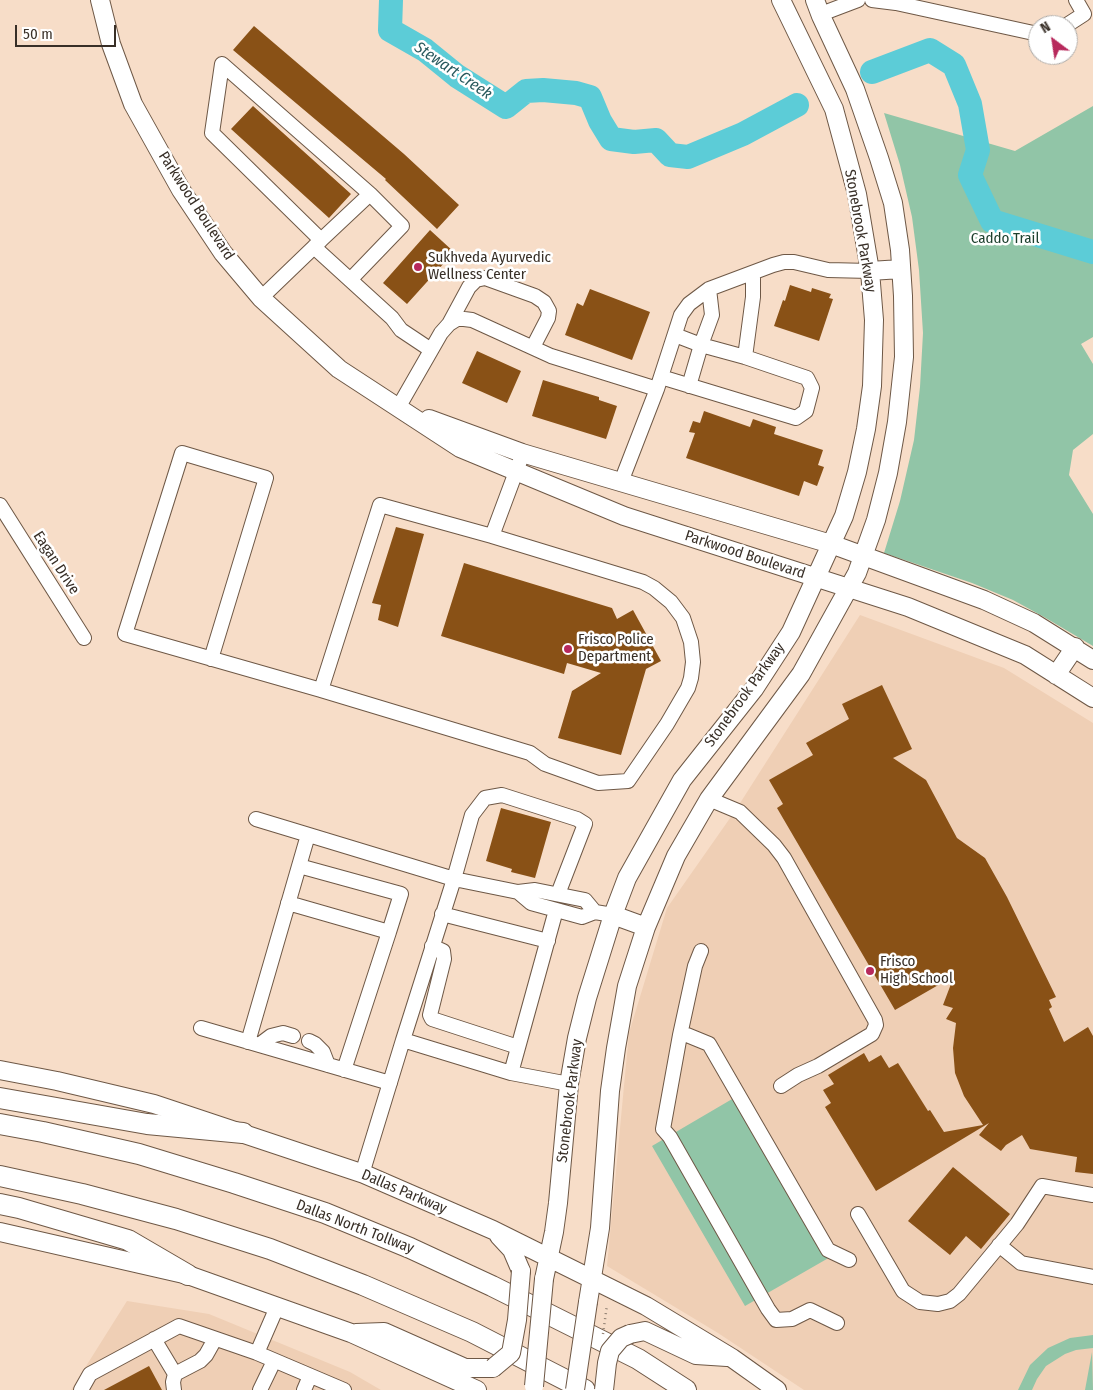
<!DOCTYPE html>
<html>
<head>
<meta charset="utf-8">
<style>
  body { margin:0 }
  #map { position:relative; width:1093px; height:1390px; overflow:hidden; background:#f7ddc8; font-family:"Fira Sans Condensed",sans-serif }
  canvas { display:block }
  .north { position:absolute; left:1028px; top:15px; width:50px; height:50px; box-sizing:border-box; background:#fff; border:1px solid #afaca9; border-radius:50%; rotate:329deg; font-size:14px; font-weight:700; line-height:20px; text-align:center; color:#382f27 }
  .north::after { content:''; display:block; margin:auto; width:18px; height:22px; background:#b7295c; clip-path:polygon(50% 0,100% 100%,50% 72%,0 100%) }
  .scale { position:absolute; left:15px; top:25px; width:101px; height:22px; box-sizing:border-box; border:2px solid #382f27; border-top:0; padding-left:6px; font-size:15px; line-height:18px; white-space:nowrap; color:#382f27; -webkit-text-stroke:4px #fff; paint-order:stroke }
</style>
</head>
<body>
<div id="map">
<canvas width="1093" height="1390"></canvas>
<div class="north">N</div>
<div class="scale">50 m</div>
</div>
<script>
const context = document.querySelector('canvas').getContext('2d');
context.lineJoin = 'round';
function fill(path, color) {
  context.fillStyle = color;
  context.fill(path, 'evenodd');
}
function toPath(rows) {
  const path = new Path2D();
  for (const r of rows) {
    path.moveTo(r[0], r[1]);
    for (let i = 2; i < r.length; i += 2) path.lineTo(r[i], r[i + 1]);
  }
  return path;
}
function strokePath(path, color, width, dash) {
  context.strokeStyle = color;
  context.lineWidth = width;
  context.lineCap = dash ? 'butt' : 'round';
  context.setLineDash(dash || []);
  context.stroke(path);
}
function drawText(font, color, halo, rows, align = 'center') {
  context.font = font + ' "Fira Sans Condensed",sans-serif';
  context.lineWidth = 5;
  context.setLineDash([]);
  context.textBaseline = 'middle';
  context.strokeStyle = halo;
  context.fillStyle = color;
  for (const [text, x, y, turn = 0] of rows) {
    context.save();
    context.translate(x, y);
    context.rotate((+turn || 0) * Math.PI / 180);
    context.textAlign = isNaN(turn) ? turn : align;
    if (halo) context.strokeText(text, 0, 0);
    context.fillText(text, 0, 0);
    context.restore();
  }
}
const built = toPath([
  [860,615,1004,668,1093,723,1093,1390,804,1390,718,1333,607,1266,629,1033,667,908,735,811],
  [127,1301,209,1314,350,1372,381,1390,71,1390]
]);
const green = toPath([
  [1093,106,1093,337,1081,344,1093,364,1093,434,1073,450,1069,475,1093,514,1093,646,1044,617,1013,600,972,583,884,553,900,501,914,440,920,387,923,333,919,270,912,217,900,165,884,113,1015,151],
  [739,1095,832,1256,745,1306,652,1146],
  [1093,1335,1093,1348,1076,1350,1065,1354,1046,1366,1037,1379,1032,1390,1018,1390,1030,1365,1048,1348,1070,1338],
  [1092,1352,1093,1390,1085,1390]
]);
const river = toPath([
  [391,0,390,30,425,50,457,76,506,107,526,91,543,90,576,93,590,97,600,121,611,139,634,142,656,140,670,155,688,157,743,134,797,105],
  [872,72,930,50,954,65,970,104,978,150,970,175,992,221,1093,252]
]);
const building = toPath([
  [254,26,404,154,459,205,437,229,385,180,386,179,233,50],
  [253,106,351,194,329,218,231,129],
  [430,230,454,252,407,304,383,283],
  [790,285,811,292,812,288,831,294,829,298,833,299,819,341,774,326,783,300,785,301],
  [590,289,650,312,632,360,565,335,577,303,583,306],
  [477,351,521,371,507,403,462,383],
  [543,380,599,397,599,400,617,406,606,439,532,416],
  [704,411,750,427,753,419,776,427,774,434,823,450,818,465,824,467,817,486,804,481,799,496,686,458,695,433,689,432,693,421,700,423],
  [396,527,424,534,398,627,378,620,381,605,372,603],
  [464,563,612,608,617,619,633,610,661,661,646,669,621,755,558,738,572,691,601,673,567,663,564,674,441,636],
  [882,685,912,749,893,758,926,780,957,838,985,858,1007,897,1056,997,1049,1000,1052,1007,1049,1009,1064,1042,1088,1027,1093,1036,1093,1174,1075,1172,1077,1157,1030,1149,1022,1135,1006,1145,1001,1151,979,1135,989,1123,876,1191,825,1107,831,1103,823,1090,834,1084,828,1075,864,1053,869,1062,881,1055,889,1068,898,1063,928,1111,930,1110,944,1132,983,1125,964,1096,955,1073,953,1048,956,1023,946,1019,953,1008,943,1005,954,976,895,1010,777,808,783,804,769,780,813,755,806,743,849,719,842,704],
  [501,808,551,822,535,878,511,872,512,869,486,861],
  [953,1167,1010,1214,981,1249,966,1236,950,1255,908,1221],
  [149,1366,162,1390,104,1390]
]);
const minor = toPath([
  [872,0,896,3,1038,34],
  [821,14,858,0],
  [1067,25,1084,14,1076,0],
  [314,247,321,240,370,194,222,64,212,133,321,240],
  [350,280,402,226,370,194],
  [709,289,712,315,701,345,745,357,753,297,753,273],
  [261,298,314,247,392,318,401,330,431,350],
  [449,324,469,287,476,280,485,278,535,296,544,302,549,311,548,318,533,347],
  [675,335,701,345,689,386],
  [661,377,796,418,806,411,812,388,807,378,745,357],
  [398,408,441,333,449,324,457,319,464,319,472,320,551,356,657,389],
  [621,482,657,389,681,315,689,304,709,289,773,265,784,262,794,262,828,270,870,271],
  [0,505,84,638],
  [380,505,492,536,643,582,654,588,671,602,683,618,691,642,693,662,691,678,688,688,667,724,628,781,598,783,545,764,530,753,321,690,380,505],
  [492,536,520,461],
  [211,659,266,478,182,453,125,634,321,690],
  [709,799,740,812,774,845,784,858,875,1020,876,1025,872,1034,818,1066,798,1075,781,1086],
  [256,819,454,879,472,815,485,798,502,795,577,819,585,824,558,894],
  [299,866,401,894,389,932],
  [518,892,454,879,403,1040,511,1073,569,1084],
  [288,903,389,932,344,1070],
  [595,912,582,917,531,903,518,892,535,890,585,900,595,912,613,915],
  [442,914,548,941],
  [432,946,443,951,444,959,430,1015,432,1019,518,1047],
  [701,951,695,966,680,1035,687,1035,709,1044,828,1250,849,1260],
  [201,1028,390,1083],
  [680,1035,663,1129,670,1137,768,1309,776,1320,792,1319,810,1310,837,1323],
  [309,1041,315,1044,323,1052,328,1065],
  [248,1042,308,835],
  [259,1045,271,1036,283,1033,293,1036],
  [511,1073,556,910],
  [362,1174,403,1040],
  [858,1214,903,1291,920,1302,938,1304,950,1301,959,1294,1017,1224,1042,1186,1093,1195],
  [999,1245,1021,1263,1093,1277],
  [277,1307,257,1353,344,1390],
  [154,1339,175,1374,173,1382,174,1390],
  [175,1374,200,1361,206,1355,215,1339],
  [81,1390,90,1374,179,1326,257,1353],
  [260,1390,274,1361],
  [304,1390,310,1376]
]);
const major = toPath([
  [100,0,111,44,133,104,181,190,223,253,261,298,339,369,460,448,624,516,908,607,1025,655,1093,698],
  [870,271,901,269],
  [429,419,522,453,831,544,984,600,1034,623,1093,660],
  [1056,675,1075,647],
  [613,915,646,927],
  [0,1070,57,1081,154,1104,364,1174,493,1230,646,1306,732,1358,777,1390],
  [0,1232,188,1275,351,1333,477,1390],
  [499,1236,512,1250,521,1271],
  [544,1279,554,1232,558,1203,569,1084,577,1038,587,998,613,915,627,878,682,780,754,689,791,632,844,516,857,472,866,429,872,386,874,320,870,271,857,194,834,109,781,0],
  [588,1302,600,1228,610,1091,616,1048,627,986,646,927,676,856,709,799,801,674,857,573,876,520,888,473,897,422,904,357,903,296,900,250,893,203,879,158,855,89,821,16,815,0],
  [356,1333,384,1332,465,1368,493,1368],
  [630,1334,645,1331,696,1355,727,1357]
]);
const highway = toPath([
  [0,1098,147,1124,243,1133],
  [0,1124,43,1132,139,1154,234,1183,325,1213,410,1248,492,1286,638,1359,686,1390],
  [0,1176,82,1194,176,1219,270,1249,363,1285,472,1332,585,1390],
  [0,1204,19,1208,128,1240,188,1275]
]);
const pathBridge = toPath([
  [603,1334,607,1305]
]);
const majorBridge = toPath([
  [493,1368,511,1353,517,1320,521,1271],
  [534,1386,544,1279],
  [575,1390,588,1302],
  [604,1390,607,1363,610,1351,621,1338,630,1334]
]);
const markers = [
  [418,267,5,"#b7295c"],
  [568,649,5,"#b7295c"],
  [870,971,5,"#b7295c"]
];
const streetNames = [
  ["Parkwood Boulevard",196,206,57],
  ["Stonebrook Parkway",860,231,80],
  ["Parkwood Boulevard",745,555,18],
  ["Eagan Drive",56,563,57],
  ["Stonebrook Parkway",745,695,-54],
  ["Stonebrook Parkway",570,1101,-83],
  ["Dallas Parkway",404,1192,23],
  ["Dallas North Tollway",355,1227,21]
];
const parkNames = [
  ["Caddo Trail",1005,239]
];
const poiNames = [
  ["Sukhveda Ayurvedic",428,258],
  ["Wellness Center",428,275],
  ["Frisco Police",578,640],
  ["Department",578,657],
  ["Frisco",880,962],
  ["High School",880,979]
];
const waterNames = [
  ["Stewart Creek",453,71,34]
];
fill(built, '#efcfb5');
fill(green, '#91c5a7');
strokePath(river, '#5cccd7', 24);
fill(building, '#895116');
strokePath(minor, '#6e5846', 16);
strokePath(major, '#6e5846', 20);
strokePath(highway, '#6e5846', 22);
strokePath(minor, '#fff', 14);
strokePath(major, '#fff', 18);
strokePath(highway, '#fff', 20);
strokePath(majorBridge, '#6e5846', 20, []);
strokePath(pathBridge, '#8f7f71', 2.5, [1, 4]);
strokePath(majorBridge, '#fff', 18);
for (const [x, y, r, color] of markers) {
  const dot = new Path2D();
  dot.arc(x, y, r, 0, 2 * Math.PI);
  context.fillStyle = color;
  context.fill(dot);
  strokePath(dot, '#fff', 2);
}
drawText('15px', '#382f27', '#fff', streetNames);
drawText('15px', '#1c3f2d', '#fff', parkNames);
drawText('15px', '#382f27', '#fff', poiNames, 'left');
drawText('italic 16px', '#28595d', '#fff', waterNames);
</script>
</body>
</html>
